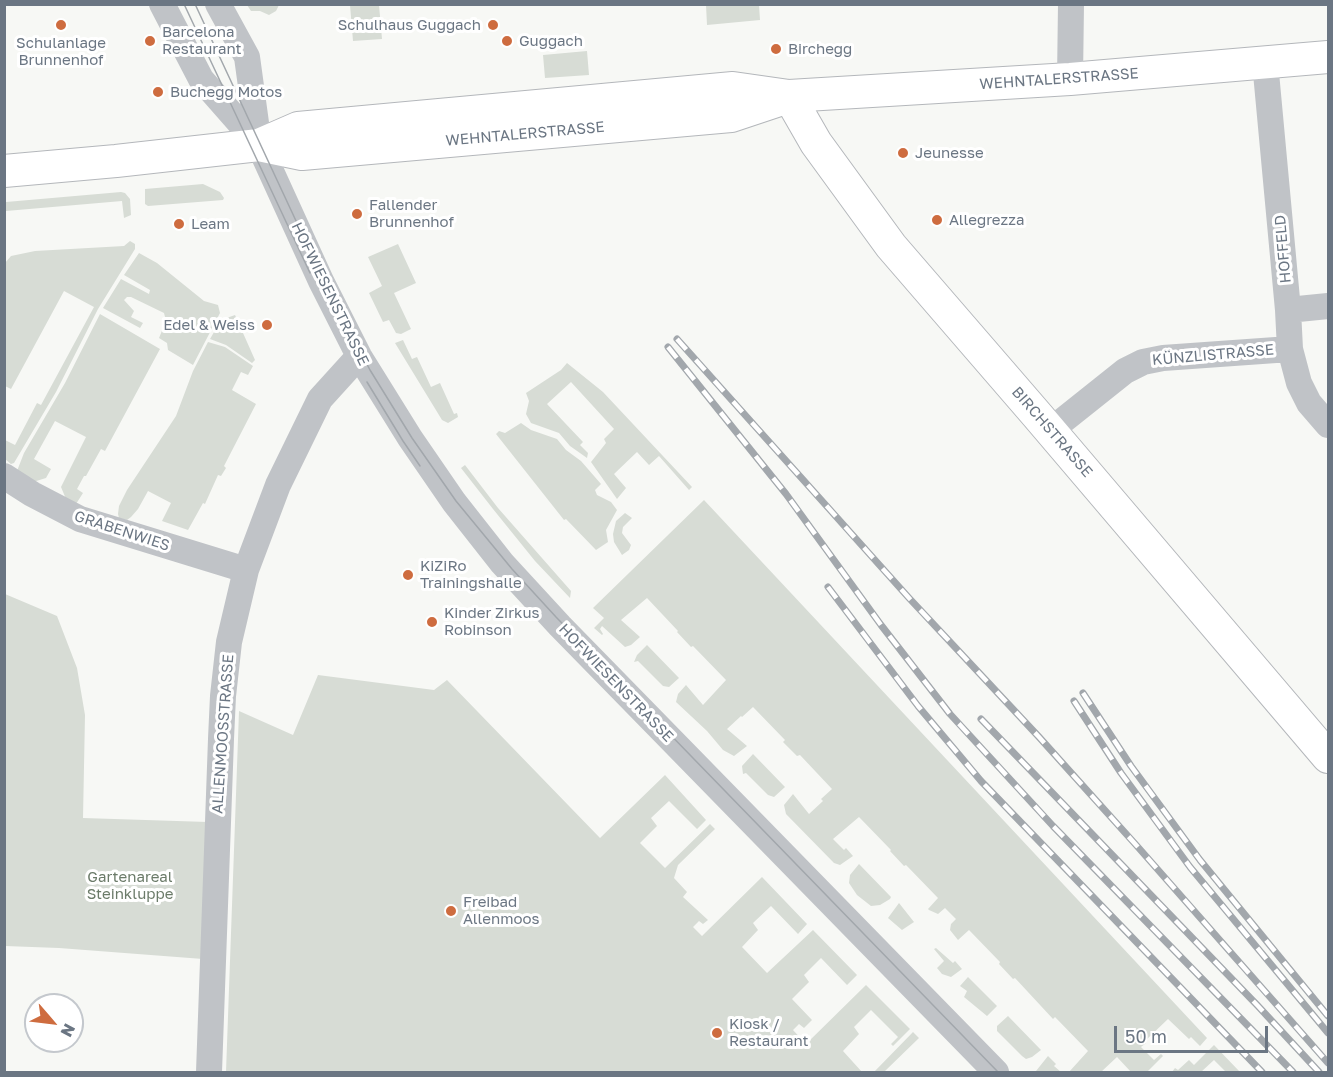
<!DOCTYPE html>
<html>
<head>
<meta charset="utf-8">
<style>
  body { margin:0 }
  #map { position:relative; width:1333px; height:1077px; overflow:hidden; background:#f7f8f5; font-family:"Golos Text",sans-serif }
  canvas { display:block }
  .frame { position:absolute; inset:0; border:6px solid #6b7683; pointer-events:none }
  .north { position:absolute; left:24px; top:993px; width:60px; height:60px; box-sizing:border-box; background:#fff; border:2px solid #c4c8cd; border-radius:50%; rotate:118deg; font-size:16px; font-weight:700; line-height:24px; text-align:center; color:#6b7683 }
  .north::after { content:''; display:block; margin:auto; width:21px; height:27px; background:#ce6c3f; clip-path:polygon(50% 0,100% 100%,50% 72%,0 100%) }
  .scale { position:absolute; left:1114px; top:1026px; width:154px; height:27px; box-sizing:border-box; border:3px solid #6b7683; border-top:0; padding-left:8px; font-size:18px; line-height:21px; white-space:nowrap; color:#6b7683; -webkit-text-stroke:4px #fff; paint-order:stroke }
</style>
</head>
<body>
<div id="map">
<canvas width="1333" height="1077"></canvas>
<div class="frame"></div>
<div class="north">N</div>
<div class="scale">50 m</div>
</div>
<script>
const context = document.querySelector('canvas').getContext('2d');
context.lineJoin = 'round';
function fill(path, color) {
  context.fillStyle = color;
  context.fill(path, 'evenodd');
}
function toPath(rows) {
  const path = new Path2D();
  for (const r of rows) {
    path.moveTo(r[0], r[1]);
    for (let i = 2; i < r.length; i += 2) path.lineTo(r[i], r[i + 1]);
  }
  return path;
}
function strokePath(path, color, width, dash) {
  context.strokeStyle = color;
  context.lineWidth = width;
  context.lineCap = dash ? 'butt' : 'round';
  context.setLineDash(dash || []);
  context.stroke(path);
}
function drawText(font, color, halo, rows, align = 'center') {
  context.font = font + ' "Golos Text",sans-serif';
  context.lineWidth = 6;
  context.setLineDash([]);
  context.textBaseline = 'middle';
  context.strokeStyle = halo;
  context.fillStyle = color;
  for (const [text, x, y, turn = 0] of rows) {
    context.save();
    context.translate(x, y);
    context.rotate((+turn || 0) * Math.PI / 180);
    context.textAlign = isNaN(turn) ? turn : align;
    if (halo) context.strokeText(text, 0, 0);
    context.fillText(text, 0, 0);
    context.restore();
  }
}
const green = toPath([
  [247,5,279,4,279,5,276,11,269,15,260,11,251,11],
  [350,5,379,5,382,39,353,41],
  [706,5,759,5,760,20,707,25],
  [587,51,589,75,545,78,543,55],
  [203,184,220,192,224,198,223,200,148,206,145,204,145,189],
  [121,192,125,193,130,199,131,215,124,218,122,201,6,211,6,226,5,226,5,203,6,202],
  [130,241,135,244,135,249,98,309,56,392,14,463,11,464,5,459,5,440,15,445,37,403,41,405,94,307,64,291,11,389,5,386,5,263,11,256,35,251,124,246],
  [398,244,416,283,394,293,411,329,401,334,396,333,389,320,383,322,369,293,382,286,368,257],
  [139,253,157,263,204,301,218,305,220,313,193,365,168,350,167,343,159,338,166,321,164,313,131,297,127,297,124,300,134,311,131,317,143,323,140,328,103,308,121,279,149,294,150,290,124,275],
  [100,314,160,349,105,451,101,449,86,476,84,476,77,489,83,493,76,504,66,499,61,487,86,437,55,421,34,459,51,469,46,478,33,482,17,471,24,453,65,383],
  [235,315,255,360,252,363,226,345,210,339,221,320],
  [403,340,412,359,417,357,431,387,440,383,454,414,457,413,458,417,448,423,442,420,395,343],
  [208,342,225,347,253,366,248,375,241,372,232,390,256,404,224,466,226,468,221,476,218,475,205,504,203,503,188,530,162,521,171,503,148,491,138,509,131,517,127,520,119,518,118,514,119,506,127,490,176,416,193,371],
  [567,363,603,392,692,487,689,490,659,456,649,465,637,452,614,474,626,488,617,499,591,462,606,443,604,439,614,429,571,382,547,404,583,442,580,445,588,453,587,458,570,446,559,433,531,423,526,414,529,401,526,393,561,370],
  [521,423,531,430,557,439,566,450,581,461,601,484,595,490,597,495,611,502,617,510,606,530,608,542,596,550,566,519,564,520,496,434,499,431,505,433],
  [465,465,498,508,571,591,570,598,535,561,493,509,461,468],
  [704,500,1207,1038,1200,1046,1191,1037,1189,1039,1168,1019,1145,1041,1146,1043,1141,1047,1154,1060,1161,1054,1163,1056,1147,1072,1131,1072,1117,1057,1101,1072,1069,1072,1088,1051,1055,1017,1053,1019,1015,978,1013,979,999,964,1000,962,969,930,958,940,950,930,951,924,956,919,945,908,938,914,929,910,928,909,938,898,906,865,904,866,890,851,891,850,859,817,833,839,844,850,846,848,853,856,840,865,834,863,786,814,784,805,793,794,809,814,823,801,821,799,832,789,800,755,797,756,783,742,785,740,753,707,742,717,741,716,727,729,747,746,734,756,723,750,707,731,676,702,678,694,686,685,703,705,726,680,693,646,691,647,677,632,678,631,647,598,621,620,640,637,631,645,625,647,602,626,600,629,603,634,602,635,594,628,604,618,593,608],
  [625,513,632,518,623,527,622,533,631,545,629,550,622,555,614,542,613,534,616,521],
  [5,594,57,616,77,668,85,715,83,818,208,822,203,959,59,948,5,946],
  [647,645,679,678,669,687,663,686,638,661,634,662,637,655],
  [318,675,434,690,447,680,600,838,665,775,706,820,697,829,669,801,651,818,657,826,640,843,665,868,710,824,715,829,678,865,674,878,687,892,683,897,708,920,703,924,699,921,693,927,702,936,762,877,807,924,798,934,771,906,753,923,758,930,742,947,767,973,813,930,857,975,847,985,821,958,804,975,809,982,792,999,812,1020,804,1028,799,1024,793,1030,806,1044,866,985,910,1029,893,1046,891,1044,898,1037,871,1010,854,1027,859,1034,843,1051,862,1072,226,1072,239,711,293,735],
  [753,754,785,787,774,797,768,795,746,773,743,774,742,766],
  [859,864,891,897,890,899,880,905,871,906,857,895,849,883,850,875],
  [899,903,914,922,902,930,888,918],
  [936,948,953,963,955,961,962,969,951,977,942,974,937,968,944,961,934,949],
  [968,977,997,1006,987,1016,964,997,967,991,960,986],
  [1008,1016,1041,1050,1032,1057,1026,1059,1022,1056,997,1031,997,1026],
  [913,1032,919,1038,884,1072,874,1072],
  [1214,1045,1240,1072,1226,1072,1214,1060,1201,1072,1172,1072,1175,1068,1178,1070,1189,1060,1194,1065],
  [1048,1056,1056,1064,1054,1066,1061,1072,1036,1071]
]);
const minor = toPath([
  [162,4,201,79,259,145,321,281,359,356,410,438,454,502,502,563,560,626,996,1072],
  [218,4,247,57,259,145],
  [1265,62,1288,310,1290,349,1299,383,1309,403,1328,425],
  [1070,79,1071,4],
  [1288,310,1328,306],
  [1051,430,1125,371,1143,362,1163,358,1290,349],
  [4,476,32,494,80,519,246,570],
  [209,1072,221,739,223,696,229,642,246,570,278,485,320,399,359,356]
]);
const major = toPath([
  [789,96,816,143,891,246,1037,415,1328,757],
  [259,145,302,154,607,127,731,116,785,98],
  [4,171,116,161,259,145,298,128,733,88,789,96,1070,79,1328,57]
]);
const tram = toPath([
  [184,4,310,273],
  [195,4,331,296,370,370,412,438,456,501,512,569,556,617,998,1072],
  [367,382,403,441,420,466]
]);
const rail = toPath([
  [677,339,909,598,1039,737,1137,846,1328,1063],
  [668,347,786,494,881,625,950,714,1053,826,1293,1072],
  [828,587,918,706,981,781,1262,1072],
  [1083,693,1131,766,1200,860,1328,1016],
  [1074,701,1121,773,1190,867,1328,1033],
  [981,719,1258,1006,1319,1072]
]);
const markers = [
  [61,25,6,"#ce6c3f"],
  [493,25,6,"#ce6c3f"],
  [150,41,6,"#ce6c3f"],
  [507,41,6,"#ce6c3f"],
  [776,49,6,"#ce6c3f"],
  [158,92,6,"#ce6c3f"],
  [903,153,6,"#ce6c3f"],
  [357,214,6,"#ce6c3f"],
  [937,220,6,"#ce6c3f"],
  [179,224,6,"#ce6c3f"],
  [267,325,6,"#ce6c3f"],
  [408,575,6,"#ce6c3f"],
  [432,622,6,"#ce6c3f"],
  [451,911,6,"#ce6c3f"],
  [717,1033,6,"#ce6c3f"]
];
const poiNames = [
  ["Schulhaus Guggach",481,25,"right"],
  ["Barcelona",162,32],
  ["Restaurant",162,49],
  ["Guggach",519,41],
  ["Schulanlage",61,43,"center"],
  ["Brunnenhof",61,60,"center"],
  ["Birchegg",788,49],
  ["Buchegg Motos",170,92],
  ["Jeunesse",915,153],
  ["Fallender",369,205],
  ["Brunnenhof",369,222],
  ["Allegrezza",949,220],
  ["Leam",191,224],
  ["Edel & Weiss",255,325,"right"],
  ["KiZiRo",420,566],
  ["Trainingshalle",420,583],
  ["Kinder Zirkus",444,613],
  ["Robinson",444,630],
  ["Freibad",463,902],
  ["Allenmoos",463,919],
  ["Kiosk /",729,1024],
  ["Restaurant",729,1041]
];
const streetNames = [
  ["WEHNTALERSTRASSE",1059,79,-4],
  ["WEHNTALERSTRASSE",525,134,-5],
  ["HOFFELD",1283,249,-95],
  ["HOFWIESENSTRASSE",330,294,64],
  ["KÜNZLISTRASSE",1213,355,-5],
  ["BIRCHSTRASSE",1052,432,49],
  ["GRABENWIES",122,531,18],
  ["HOFWIESENSTRASSE",616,683,46],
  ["ALLENMOOSSTRASSE",223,734,-86]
];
const parkNames = [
  ["Gartenareal",130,877],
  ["Steinkluppe",130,894]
];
fill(green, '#d7dcd5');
strokePath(major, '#b4b7bb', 34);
strokePath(minor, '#c0c3c7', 26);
strokePath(major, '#fff', 32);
strokePath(tram, '#a2a7ac', 1.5);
strokePath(rail, '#a2a7ac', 7);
strokePath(rail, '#fff', 4.5, [14]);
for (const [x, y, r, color] of markers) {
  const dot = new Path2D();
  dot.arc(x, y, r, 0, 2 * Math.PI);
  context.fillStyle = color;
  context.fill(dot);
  strokePath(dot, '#fff', 2);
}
drawText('15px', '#6b7683', '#fff', poiNames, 'left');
drawText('15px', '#6b7683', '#fff', streetNames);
drawText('15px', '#6b7b69', '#fff', parkNames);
</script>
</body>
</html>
